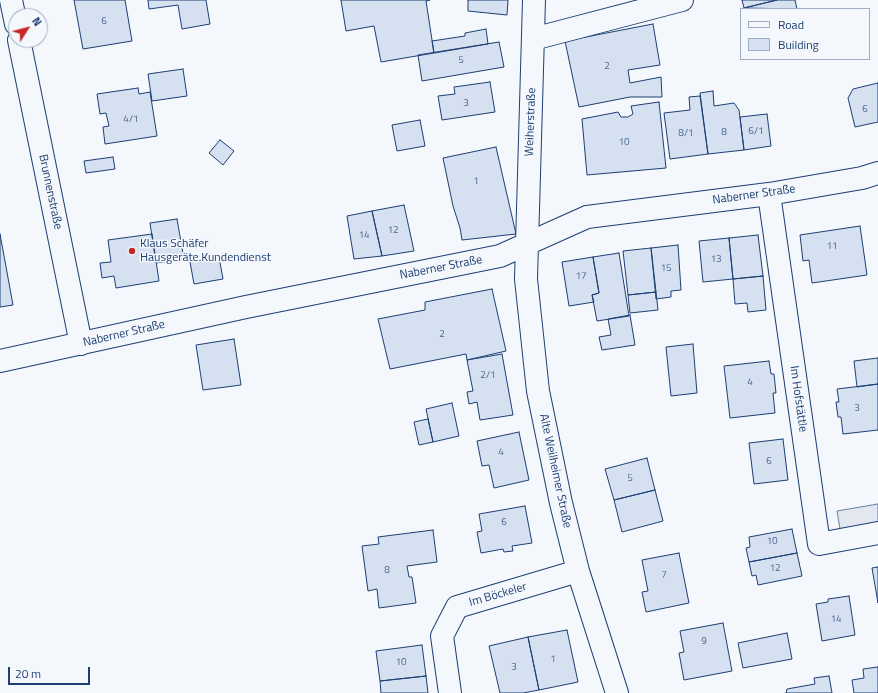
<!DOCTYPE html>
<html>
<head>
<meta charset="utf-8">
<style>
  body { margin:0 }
  #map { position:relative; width:878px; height:693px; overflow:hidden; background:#f4f7fb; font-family:"Titillium Web",sans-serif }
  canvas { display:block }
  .legend { position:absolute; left:740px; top:8px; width:130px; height:52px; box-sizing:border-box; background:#f4f7fb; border:1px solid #9eadc5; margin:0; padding:5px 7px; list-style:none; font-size:12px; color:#1d3f73 }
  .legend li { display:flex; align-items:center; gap:8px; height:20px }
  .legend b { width:20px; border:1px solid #9eadc5 }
  .north { position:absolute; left:8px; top:8px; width:40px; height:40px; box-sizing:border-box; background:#f4f7fb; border:1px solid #9eadc5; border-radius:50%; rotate:54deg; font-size:11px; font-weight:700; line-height:16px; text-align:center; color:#1d3f73 }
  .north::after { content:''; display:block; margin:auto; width:14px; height:18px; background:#c62828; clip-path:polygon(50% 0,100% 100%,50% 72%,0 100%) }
  .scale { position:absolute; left:8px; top:667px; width:82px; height:18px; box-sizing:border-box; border:2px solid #1d3f73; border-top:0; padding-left:5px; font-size:12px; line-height:14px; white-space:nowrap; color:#1d3f73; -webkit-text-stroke:3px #f4f7fb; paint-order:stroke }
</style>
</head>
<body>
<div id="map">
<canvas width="878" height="693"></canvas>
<ul class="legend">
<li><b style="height:5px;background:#f4f7fb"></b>Road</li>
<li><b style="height:11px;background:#d5e0f0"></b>Building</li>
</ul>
<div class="north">N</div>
<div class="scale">20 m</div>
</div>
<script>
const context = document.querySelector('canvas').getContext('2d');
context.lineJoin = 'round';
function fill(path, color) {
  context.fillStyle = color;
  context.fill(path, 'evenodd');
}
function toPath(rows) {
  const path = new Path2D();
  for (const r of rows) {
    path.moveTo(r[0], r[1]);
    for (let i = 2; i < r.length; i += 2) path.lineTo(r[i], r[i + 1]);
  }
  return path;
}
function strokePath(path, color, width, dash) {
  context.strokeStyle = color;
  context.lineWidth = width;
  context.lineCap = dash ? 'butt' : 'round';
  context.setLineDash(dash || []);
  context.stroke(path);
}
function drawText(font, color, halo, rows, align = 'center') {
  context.font = font + ' "Titillium Web",sans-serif';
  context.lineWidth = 3;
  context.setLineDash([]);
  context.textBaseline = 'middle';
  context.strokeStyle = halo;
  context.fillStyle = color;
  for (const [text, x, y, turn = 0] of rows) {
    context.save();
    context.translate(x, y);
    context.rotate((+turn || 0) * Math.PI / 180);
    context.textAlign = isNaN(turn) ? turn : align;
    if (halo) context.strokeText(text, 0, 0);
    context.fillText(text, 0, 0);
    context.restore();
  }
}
const parking = toPath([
  [878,504,878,523,840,529,837,511,878,504]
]);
const building = toPath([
  [74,0,125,0,132,41,83,49,74,0],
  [148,0,206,0,210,24,182,29,178,5,149,9,148,0],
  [341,0,430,0,426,1,434,53,381,62,374,26,346,31,341,0],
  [468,0,508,0,507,15,468,11,468,0],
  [742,0,777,0,744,8,742,0],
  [777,0,795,0,797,9,744,8,777,0],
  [653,24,660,65,628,70,630,83,661,77,662,97,630,97,579,107,565,41,653,24],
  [486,29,488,44,434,53,432,41,465,36,465,33,486,29],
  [499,42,504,67,422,81,418,55,499,42],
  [183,69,187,96,152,101,148,74,183,69],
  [490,82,495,112,442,120,438,96,455,94,454,87,490,82],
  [878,83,878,122,855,127,848,98,853,89,878,83],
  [138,88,139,94,150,92,157,136,105,144,103,127,109,126,106,113,100,114,97,94,138,88],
  [713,91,714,106,734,103,739,110,744,150,708,154,700,93,713,91],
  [700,96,708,154,670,159,664,113,690,110,689,97,700,96],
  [659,102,666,168,587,175,582,119,618,112,621,117,628,117,633,114,631,106,659,102],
  [767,114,771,146,744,150,740,117,767,114],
  [420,120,425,146,397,151,392,125,420,120],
  [220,140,234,151,223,165,209,153,220,140],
  [496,147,516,234,462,240,460,228,453,206,443,158,496,147],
  [113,157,115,169,86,173,84,161,113,157],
  [404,205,414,251,382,256,372,211,404,205],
  [372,211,382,256,354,259,347,216,372,211],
  [177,219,184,259,156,263,150,223,177,219],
  [860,226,867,275,812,283,809,260,803,261,800,235,860,226],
  [0,234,13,305,0,307,0,234],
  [152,234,159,281,116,288,114,276,102,278,100,263,111,262,108,240,152,234],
  [758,235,763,276,733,279,729,238,758,235],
  [729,238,733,279,703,282,699,241,729,238],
  [678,245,681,290,671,291,671,297,656,299,651,248,678,245],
  [651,248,656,292,628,295,623,251,651,248],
  [619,253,629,316,597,321,592,295,599,293,593,257,619,253],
  [219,257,223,279,194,284,190,262,219,257],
  [593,257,599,293,592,295,594,302,569,306,562,262,593,257],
  [763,276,766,310,748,312,747,303,735,304,733,279,763,276],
  [492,289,506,351,467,360,466,354,390,369,378,319,425,310,425,302,492,289],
  [656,292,658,310,630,313,628,295,656,292],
  [630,315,635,345,602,350,599,337,611,335,608,319,630,315],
  [234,339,241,385,203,390,196,345,234,339],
  [693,344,697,393,671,396,666,347,693,344],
  [502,354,513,415,480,420,477,402,469,404,467,392,473,391,467,360,502,354],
  [878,358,878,384,857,387,854,361,878,358],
  [769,361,771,374,774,374,776,393,773,393,775,413,730,418,724,366,769,361],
  [878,384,878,430,843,434,841,417,838,417,836,402,839,402,837,389,878,384],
  [452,403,459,436,433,442,426,409,452,403],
  [428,419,433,442,419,445,414,422,428,419],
  [519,432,529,480,494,488,489,465,482,466,477,441,519,432],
  [783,439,788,480,754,484,749,443,783,439],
  [647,458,655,490,614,500,605,469,647,458],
  [655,490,663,521,622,532,614,500,655,490],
  [525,506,532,543,512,546,513,551,504,552,503,549,481,553,477,532,482,531,479,514,525,506],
  [792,529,797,553,749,562,746,548,750,547,749,537,792,529],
  [433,530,437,562,407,566,409,577,412,577,416,603,379,608,377,589,368,591,362,546,379,544,378,537,433,530],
  [679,553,689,603,646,612,642,592,648,591,642,560,679,553],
  [797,553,802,576,758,585,756,575,752,576,749,562,797,553],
  [878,567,878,603,872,568,878,567],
  [849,596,855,635,822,641,816,604,828,602,828,599,849,596],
  [723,623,732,671,684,680,679,653,684,652,680,631,723,623],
  [567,630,578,682,539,690,528,637,567,630],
  [787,633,792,659,743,668,738,643,787,633],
  [528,637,539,690,523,693,500,693,489,646,528,637],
  [422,645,426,676,380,681,376,651,422,645],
  [878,667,878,693,854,693,852,680,864,678,863,669,878,667],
  [426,676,428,693,381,693,380,681,426,676],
  [829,676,832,693,786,693,787,689,815,684,814,678,829,676]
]);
const minor = toPath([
  [11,0,16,24],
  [534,0,526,279,538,391,561,503,578,571,617,693],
  [533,39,682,0],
  [19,40,81,344],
  [769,194,819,544,878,533],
  [0,361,246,307,500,256,587,217,769,194,862,178,878,173],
  [450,693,442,636,457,607,578,571]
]);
const markers = [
  [132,251,4,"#c62828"]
];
const numberNames = [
  ["6",104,22],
  ["5",461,61],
  ["2",607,67],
  ["3",466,104],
  ["6",865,110],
  ["4/1",131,120],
  ["6/1",756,132],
  ["8",724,133],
  ["8/1",686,134],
  ["10",624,143],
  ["1",476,182],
  ["12",393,231],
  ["14",364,236],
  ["11",832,247],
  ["13",716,260],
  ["15",666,269],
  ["17",581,277],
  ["2",442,335],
  ["2/1",488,376],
  ["4",750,383],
  ["3",857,409],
  ["4",501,453],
  ["6",769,462],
  ["5",630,479],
  ["6",504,523],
  ["10",772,542],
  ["12",775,569],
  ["8",387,571],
  ["7",664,576],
  ["14",836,620],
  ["9",704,642],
  ["1",553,660],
  ["10",401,663],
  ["3",514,668]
];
const streetNames = [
  ["Weiherstraße",531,122,-88],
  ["Brunnenstraße",50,192,78],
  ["Naberner Straße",754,195,-8],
  ["Naberner Straße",441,268,-11],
  ["Naberner Straße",124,334,-13],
  ["Im Hofstättle",798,399,82],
  ["Alte Weilheimer Straße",555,471,78],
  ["Im Böckeler",498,595,-16]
];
const poiNames = [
  ["Klaus Schäfer",140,244],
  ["Hausgeräte Kundendienst",140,258]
];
fill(parking, '#e3e8f0');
strokePath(parking, '#687fa3', 1);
fill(building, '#d5e0f0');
strokePath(building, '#1d3f73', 1);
strokePath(minor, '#1d3f73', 24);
strokePath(minor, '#f4f7fb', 22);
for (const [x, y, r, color] of markers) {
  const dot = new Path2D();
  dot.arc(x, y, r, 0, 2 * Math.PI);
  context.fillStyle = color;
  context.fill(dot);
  strokePath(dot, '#f4f7fb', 1.5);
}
drawText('10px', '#4b6792', null, numberNames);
drawText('12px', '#1d3f73', '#f4f7fb', streetNames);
drawText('12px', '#1d3f73', '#f4f7fb', poiNames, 'left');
</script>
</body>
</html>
